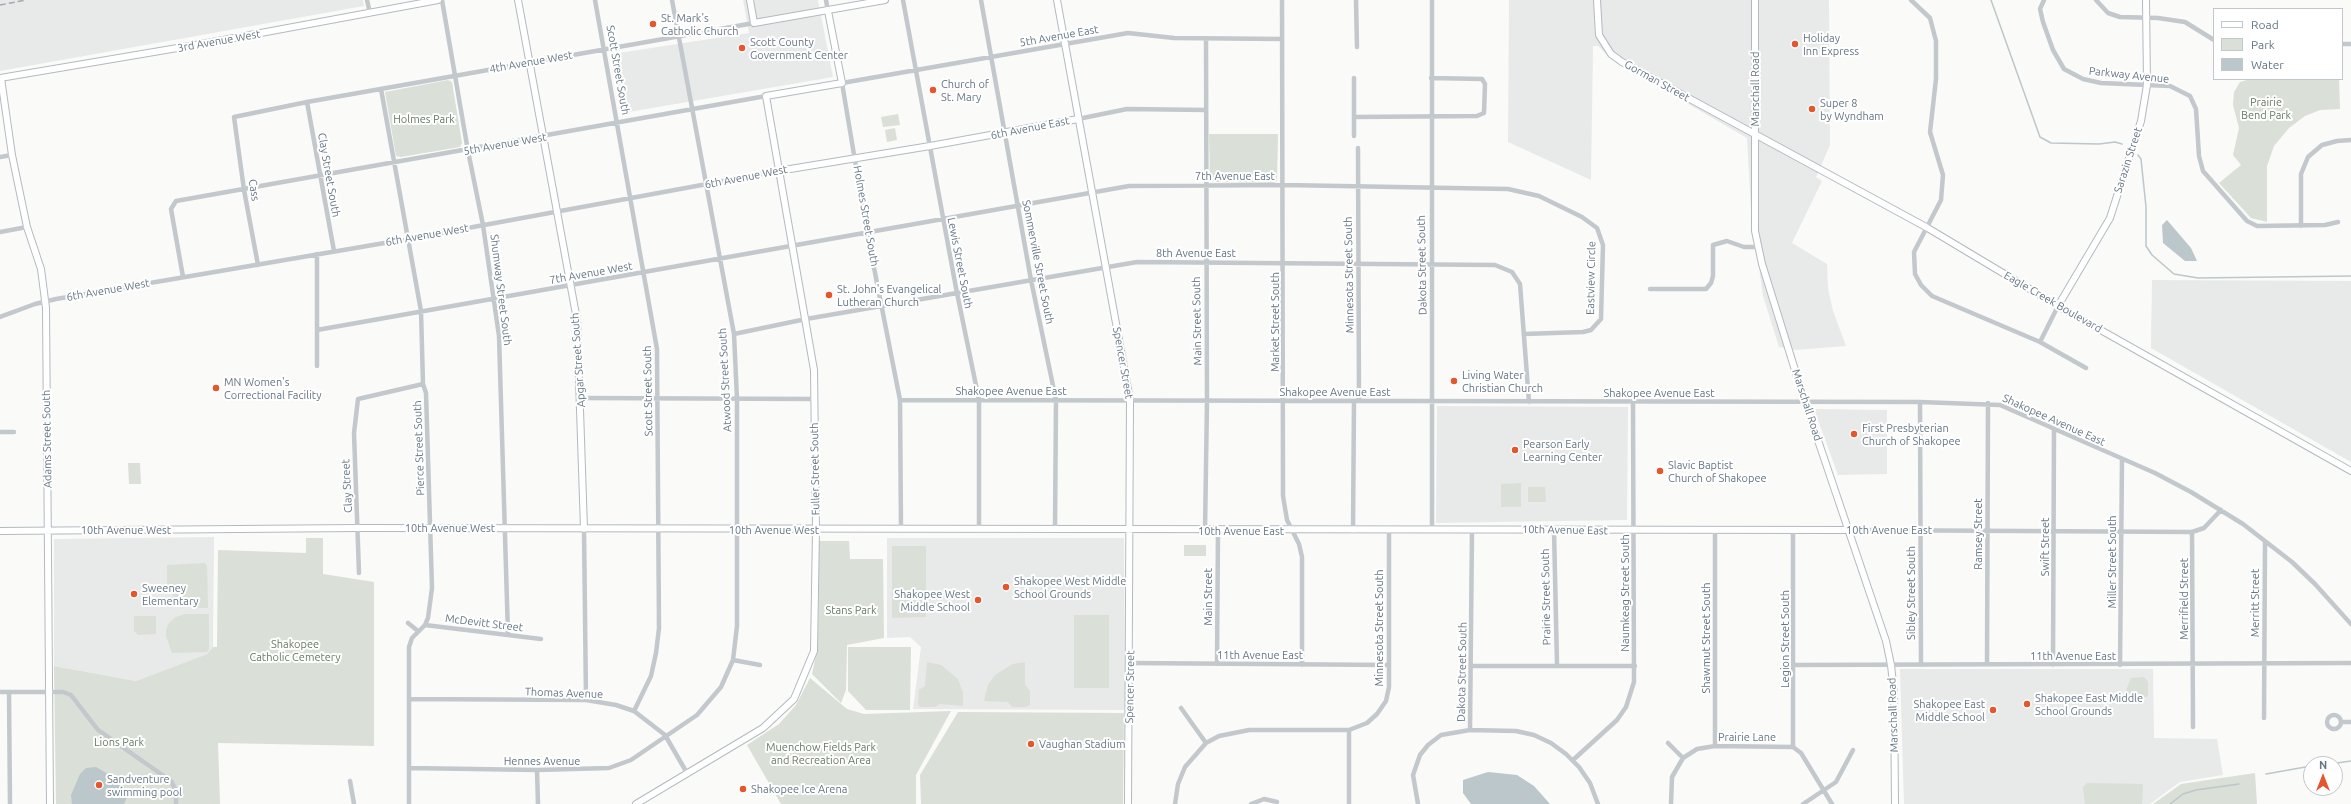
<!DOCTYPE html>
<html>
<head>
<meta charset="utf-8">
<style>
  body { margin:0 }
  #map { position:relative; width:2351px; height:804px; overflow:hidden; background:#fafaf8; font-family:Ubuntu,sans-serif }
  canvas { display:block }
  .legend { position:absolute; left:2213px; top:8px; width:130px; height:72px; box-sizing:border-box; background:#fff; border:1px solid #c1c8cd; margin:0; padding:5px 7px; list-style:none; font-size:12px; color:#657683 }
  .legend li { display:flex; align-items:center; gap:8px; height:20px }
  .legend b { width:20px; border:1px solid #c1c8cd }
  .north { position:absolute; left:2303px; top:756px; width:40px; height:40px; box-sizing:border-box; background:#fff; border:1px solid #c1c8cd; border-radius:50%; rotate:0deg; font-size:11px; font-weight:700; line-height:16px; text-align:center; color:#657683 }
  .north::after { content:''; display:block; margin:auto; width:14px; height:18px; background:#e4572e; clip-path:polygon(50% 0,100% 100%,50% 72%,0 100%) }
</style>
</head>
<body>
<div id="map">
<canvas width="2351" height="804"></canvas>
<ul class="legend">
<li><b style="height:5px;background:#fff"></b>Road</li>
<li><b style="height:11px;background:#dadfd7"></b>Park</li>
<li><b style="height:11px;background:#bbc7cb"></b>Water</li>
</ul>
<div class="north">N</div>
</div>
<script>
const context = document.querySelector('canvas').getContext('2d');
context.lineJoin = 'round';
function fill(path, color) {
  context.fillStyle = color;
  context.fill(path, 'evenodd');
}
function toPath(rows) {
  const path = new Path2D();
  for (const r of rows) {
    if (r.length === 3) {
      path.moveTo(r[0] + r[2], r[1]);
      path.arc(r[0], r[1], r[2], 0, 2 * Math.PI);
      continue;
    }
    path.moveTo(r[0], r[1]);
    for (let i = 2; i < r.length; i += 2) path.lineTo(r[i], r[i + 1]);
  }
  return path;
}
function strokePath(path, color, width, dash) {
  context.strokeStyle = color;
  context.lineWidth = width;
  context.lineCap = dash ? 'butt' : 'round';
  context.setLineDash(dash || []);
  context.stroke(path);
}
function drawText(font, color, halo, rows, align = 'center') {
  context.font = font + ' Ubuntu,sans-serif';
  context.lineWidth = 4;
  context.setLineDash([]);
  context.textBaseline = 'middle';
  context.strokeStyle = halo;
  context.fillStyle = color;
  for (const [text, x, y, turn = 0] of rows) {
    context.save();
    context.translate(x, y);
    context.rotate((+turn || 0) * Math.PI / 180);
    context.textAlign = isNaN(turn) ? turn : align;
    if (halo) context.strokeText(text, 0, 0);
    context.fillText(text, 0, 0);
    context.restore();
  }
}
const built = toPath([
  [0,0,363,0,364,6,0,71],
  [743,0,818,0,833,77,623,113,612,54,749,33],
  [1509,0,1829,0,1830,145,1816,177,1822,181,1792,243,1827,264,1828,288,1833,311,1846,346,1795,350,1779,347,1763,296,1751,211,1747,138,1614,61,1598,46,1593,46,1591,180,1508,142],
  [2152,280,2351,281,2351,462,2151,348],
  [1437,406,1628,407,1627,520,1436,523],
  [1814,409,1887,410,1887,474,1838,475],
  [214,537,213,647,207,654,136,681,54,666,54,539],
  [887,538,1124,538,1125,710,913,709,921,647,910,637,887,638],
  [1900,669,2153,669,2154,738,2217,739,2223,775,2180,782,2150,804,1904,804]
]);
const green = toPath([
  [2250,79,2339,79,2340,109,2320,110,2305,116,2289,128,2274,146,2267,166,2267,222,2251,218,2219,183,2241,165,2233,155,2239,128,2233,105,2234,92,2240,82],
  [448,80,452,82,462,143,460,147,401,157,396,156,385,92],
  [898,114,900,125,883,127,881,117],
  [895,128,897,140,887,142,885,130],
  [1209,134,1278,134,1277,181,1274,183,1212,182,1210,179],
  [128,463,140,463,141,484,129,484],
  [1521,483,1521,507,1501,507,1501,484],
  [1528,487,1545,487,1546,502,1528,502],
  [306,538,323,538,323,574,374,582,374,746,218,743,220,804,56,804,54,666,136,681,207,654,213,647,217,647,218,550,306,553],
  [819,541,849,541,850,559,883,559,884,638,847,645,846,690,841,703,812,674,818,646],
  [1184,545,1206,545,1206,556,1184,556],
  [892,546,926,546,926,617,892,618],
  [205,563,207,566,208,608,195,608,181,603,174,597,167,584,167,565],
  [185,614,209,614,209,649,207,652,172,653,166,636,166,630,169,623,176,617],
  [1074,615,1109,615,1109,688,1074,688],
  [134,616,156,616,156,634,138,635,134,631],
  [848,647,911,647,910,710,866,710,848,691],
  [927,662,941,665,958,679,963,693,963,706,940,704,935,707,920,707,918,704,919,690,925,686],
  [1025,662,1025,685,1030,691,1030,705,1025,707,1012,707,1008,702,984,701,988,685,995,675,1013,664],
  [2144,677,2148,682,2148,696,2137,701,2128,699,2125,693,2131,678],
  [810,678,847,709,864,714,951,711,916,775,916,804,781,804,747,745,779,724,796,705],
  [958,712,1124,713,1123,804,921,804,920,775],
  [2255,773,2257,804,2153,804,2181,784],
  [2087,783,2143,784,2142,804,2085,804,2083,787]
]);
const water = toPath([
  [2167,220,2191,248,2197,261,2185,261,2163,243,2162,225],
  [96,767,120,781,125,788,127,797,124,804,72,804,71,795,80,774,86,768],
  [1488,772,1517,775,1534,786,1550,804,1471,804,1463,793,1463,780]
]);
const stream = toPath([
  [1991,0,2040,137,2051,143,2099,144,2115,142,2122,144],
  [2138,155,2141,159,2146,207,2146,246,2152,255,2174,274,2198,278,2351,276],
  [2330,764,2351,761],
  [2266,774,2311,766],
  [2170,804,2183,794,2196,790,2239,784]
]);
const street = toPath([
  [367,0,370,13],
  [442,0,468,151,483,225,499,336,508,635],
  [595,0,657,349,659,628,656,653,651,676,634,711],
  [826,0,828,11],
  [903,0,956,288,979,400,979,530],
  [981,0,1031,280,1056,400,1055,530],
  [1282,0,1283,496,1287,520,1299,544,1302,557,1302,665],
  [1356,0,1357,47],
  [1432,0,1432,530],
  [1911,0,1930,18,1936,41,1936,79,1930,132,1943,175,1941,200,1914,252,1915,274,1921,285,1932,296,2040,342,2086,368],
  [2044,0,2040,9,2043,22,2053,50,2064,69,2083,79,2101,83,2170,86,2190,96,2196,109,2199,156,2203,171,2247,221,2257,226,2325,225,2338,222],
  [2096,0,2108,13,2120,17,2158,18,2185,22,2214,40],
  [2342,44,2351,44],
  [1354,78,1354,136],
  [381,89,421,311,423,384,426,393,432,588,428,618,425,625,412,638,409,647,409,804],
  [307,102,334,251],
  [1354,117,1477,116,1484,113,1485,84,1482,79,1431,78],
  [1078,119,1127,109,1206,110],
  [1358,148,1359,401],
  [0,157,12,155],
  [2301,226,2301,174,2308,157,2322,145,2337,141,2351,140],
  [0,232,27,227],
  [258,265,244,190,234,117,307,102,754,23],
  [183,277,171,209,176,201,766,96],
  [1650,289,1706,289,1711,283,1713,276,1713,245,1727,241,1744,247,1758,247],
  [0,317,35,304,56,299,408,239,778,171],
  [317,330,1129,186,1284,185,1508,189,1539,196,1582,217,1597,228,1603,245,1601,319,1591,330,1583,332,1524,334],
  [734,334,806,319,1137,262,1495,265,1512,272,1520,284,1529,402],
  [2040,342,2058,306],
  [317,366,317,254],
  [581,398,814,399],
  [900,400,1920,402,2000,405,2155,473,2191,492,2243,524,2292,562,2315,584,2351,624],
  [1920,402,1921,665],
  [0,432,14,432],
  [584,529,586,700],
  [901,530,900,400,867,232,842,83,1128,33,1174,38,1282,39],
  [1205,530,1207,401,1206,39],
  [1554,530,1557,664],
  [1793,530,1793,747],
  [1849,530,2192,532,2204,528,2221,510],
  [1353,531,1354,401],
  [2192,532,2193,727],
  [359,573,354,433,358,399,423,384],
  [408,623,418,631],
  [425,625,541,639],
  [733,660,760,665],
  [1130,663,1389,665],
  [1217,664,1218,530],
  [1987,664,1988,403],
  [1794,665,2351,663],
  [2053,665,2054,429],
  [2120,665,2122,460],
  [1472,666,1635,666],
  [0,692,63,692,71,695,98,730,171,781,176,791,176,803],
  [9,692,10,804],
  [409,699,586,700,616,705,634,711,665,735,687,773],
  [1181,708,1206,743],
  [2334,722,7],
  [2264,718,2265,542],
  [2343,722,2351,722],
  [1470,730,1472,530],
  [1668,743,1683,758],
  [1715,746,1715,530],
  [1573,760,1617,720,1626,707,1634,682,1633,402],
  [409,768,537,770,609,768,631,760,697,715,721,687,733,660,737,626,737,399,734,334,672,0],
  [537,770,538,804],
  [350,781,354,804],
  [1175,804,1178,784,1185,767,1206,743,1219,736,1249,730,1349,730,1367,723,1377,714,1386,701,1389,687,1389,530],
  [1251,804,1264,799,1277,802],
  [1349,804,1349,730],
  [1418,804,1413,775,1420,755,1428,745,1441,735,1470,730,1516,731,1534,735,1551,743,1566,754,1579,767,1590,783,1598,804],
  [1671,804,1672,777,1683,758,1697,749,1715,746,1793,747,1801,753,1832,804],
  [1803,804,1836,782,1853,750]
]);
const secondary = toPath([
  [518,0,577,320,584,529],
  [750,0,754,23,885,0],
  [1057,0,1130,400,1128,804],
  [1597,0,1599,35,1611,54,1622,62,1926,227,2058,306,2351,471],
  [1755,0,1755,231,1762,264,1805,402,1886,641,1891,665,1894,693,1895,804],
  [0,78,207,43,438,0],
  [1,78,12,155,27,227,41,269,46,308,50,804],
  [778,171,930,146,1078,119],
  [2058,306,2110,218,2141,121,2147,85,2146,0],
  [0,531,358,528,1849,530],
  [636,804,763,728,794,699,814,651,816,530,814,370,766,96,842,83,828,11]
]);
const rail = toPath([
  [0,5,26,0]
]);
const markers = [
  [653,24,4,"#e4572e"],
  [1795,44,4,"#e4572e"],
  [742,48,4,"#e4572e"],
  [933,90,4,"#e4572e"],
  [1812,109,4,"#e4572e"],
  [829,295,4,"#e4572e"],
  [1454,381,4,"#e4572e"],
  [216,388,4,"#e4572e"],
  [1854,434,4,"#e4572e"],
  [1515,450,4,"#e4572e"],
  [1660,471,4,"#e4572e"],
  [1006,587,4,"#e4572e"],
  [134,594,4,"#e4572e"],
  [978,600,4,"#e4572e"],
  [2027,704,4,"#e4572e"],
  [1993,710,4,"#e4572e"],
  [1031,744,4,"#e4572e"],
  [99,785,4,"#e4572e"],
  [743,789,4,"#e4572e"]
];
const poiNames = [
  ["St. Mark's",661,18],
  ["Catholic Church",661,31],
  ["Holiday",1803,38],
  ["Inn Express",1803,51],
  ["Scott County",750,42],
  ["Government Center",750,55],
  ["Church of",941,84],
  ["St. Mary",941,97],
  ["Super 8",1820,103],
  ["by Wyndham",1820,116],
  ["St. John's Evangelical",837,289],
  ["Lutheran Church",837,302],
  ["Living Water",1462,375],
  ["Christian Church",1462,388],
  ["MN Women's",224,382],
  ["Correctional Facility",224,395],
  ["First Presbyterian",1862,428],
  ["Church of Shakopee",1862,441],
  ["Pearson Early",1523,444],
  ["Learning Center",1523,457],
  ["Slavic Baptist",1668,465],
  ["Church of Shakopee",1668,478],
  ["Shakopee West Middle",1014,581],
  ["School Grounds",1014,594],
  ["Sweeney",142,588],
  ["Elementary",142,601],
  ["Shakopee West",970,594,"right"],
  ["Middle School",970,607,"right"],
  ["Shakopee East Middle",2035,698],
  ["School Grounds",2035,711],
  ["Shakopee East",1985,704,"right"],
  ["Middle School",1985,717,"right"],
  ["Vaughan Stadium",1039,744],
  ["Sandventure",107,779],
  ["swimming pool",107,792],
  ["Shakopee Ice Arena",751,789]
];
const streetNames = [
  ["5th Avenue East",1059,36,-10],
  ["3rd Avenue West",219,41,-10],
  ["4th Avenue West",531,62,-10],
  ["Scott Street South",618,70,80],
  ["Parkway Avenue",2129,75,6],
  ["Gorman Street",1657,81,29],
  ["Marschall Road",1755,89,-90],
  ["6th Avenue East",1030,128,-11],
  ["5th Avenue West",505,144,-10],
  ["Sarazin Street",2128,160,-72],
  ["Clay Street South",329,175,80],
  ["7th Avenue East",1235,176],
  ["6th Avenue West",746,177,-11],
  ["Cass",254,190,81],
  ["Holmes Street South",866,216,80],
  ["6th Avenue West",427,235,-10],
  ["8th Avenue East",1196,253],
  ["Sommerville Street South",1038,262,79],
  ["Lewis Street South",960,263,79],
  ["Dakota Street South",1422,265,-91],
  ["7th Avenue West",591,273,-10],
  ["Minnesota Street South",1349,275,-91],
  ["Eastview Circle",1591,278,-89],
  ["6th Avenue West",108,290,-10],
  ["Shumway Street South",501,290,83],
  ["Eagle Creek Boulevard",2053,302,30],
  ["Main Street South",1197,321,-91],
  ["Market Street South",1275,322,-90],
  ["Apgar Street South",578,360,-94],
  ["Spencer Street",1123,363,80],
  ["Atwood Street South",725,380,-93],
  ["Scott Street South",648,391,-91],
  ["Shakopee Avenue East",1011,391],
  ["Shakopee Avenue East",1335,392],
  ["Shakopee Avenue East",1659,393],
  ["Marschall Road",1807,405,72],
  ["Shakopee Avenue East",2054,420,24],
  ["Adams Street South",47,439,-91],
  ["Pierce Street South",419,448,-92],
  ["Fuller Street South",815,469,-91],
  ["Clay Street",347,486,-93],
  ["10th Avenue West",450,528],
  ["10th Avenue West",126,530],
  ["10th Avenue West",774,530],
  ["10th Avenue East",1565,530,1],
  ["10th Avenue East",1889,530],
  ["10th Avenue East",1241,531],
  ["Ramsey Street",1978,534,-90],
  ["Swift Street",2045,547,-90],
  ["Miller Street South",2112,562,-90],
  ["Naumkeag Street South",1625,593,-90],
  ["Sibley Street South",1911,593,-90],
  ["Main Street",1208,597,-90],
  ["Prairie Street South",1546,597,-91],
  ["Merrifield Street",2184,599,-90],
  ["Merritt Street",2255,603,-90],
  ["McDevitt Street",484,623,7],
  ["Minnesota Street South",1379,628,-90],
  ["Shawmut Street South",1706,638,-90],
  ["Legion Street South",1785,639,-90],
  ["11th Avenue East",1260,655],
  ["11th Avenue East",2073,656],
  ["Dakota Street South",1462,672,-89],
  ["Spencer Street",1130,687,-89],
  ["Thomas Avenue",564,693,2],
  ["Marschall Road",1893,715,-92],
  ["Prairie Lane",1747,737],
  ["Hennes Avenue",542,761]
];
const parkNames = [
  ["Prairie",2266,102],
  ["Bend Park",2266,115],
  ["Holmes Park",424,119],
  ["Stans Park",851,610],
  ["Shakopee",295,644],
  ["Catholic Cemetery",295,657],
  ["Lions Park",119,742],
  ["Muenchow Fields Park",821,747],
  ["and Recreation Area",821,760]
];
fill(built, '#e8e9e9');
fill(green, '#dadfd7');
fill(water, '#bbc7cb');
strokePath(stream, '#bbc7cb', 1.5);
strokePath(secondary, '#b3babf', 8);
strokePath(street, '#c3c8cc', 4.5);
strokePath(secondary, '#fff', 6);
strokePath(rail, '#a2aab0', 1.5, [6, 3]);
for (const [x, y, r, color] of markers) {
  const dot = new Path2D();
  dot.arc(x, y, r, 0, 2 * Math.PI);
  context.fillStyle = color;
  context.fill(dot);
  strokePath(dot, '#fff', 1.5);
}
drawText('11px', '#657683', '#fff', poiNames, 'left');
drawText('11px', '#657683', '#fff', streetNames);
drawText('11px', '#687a64', '#fff', parkNames);
</script>
</body>
</html>
